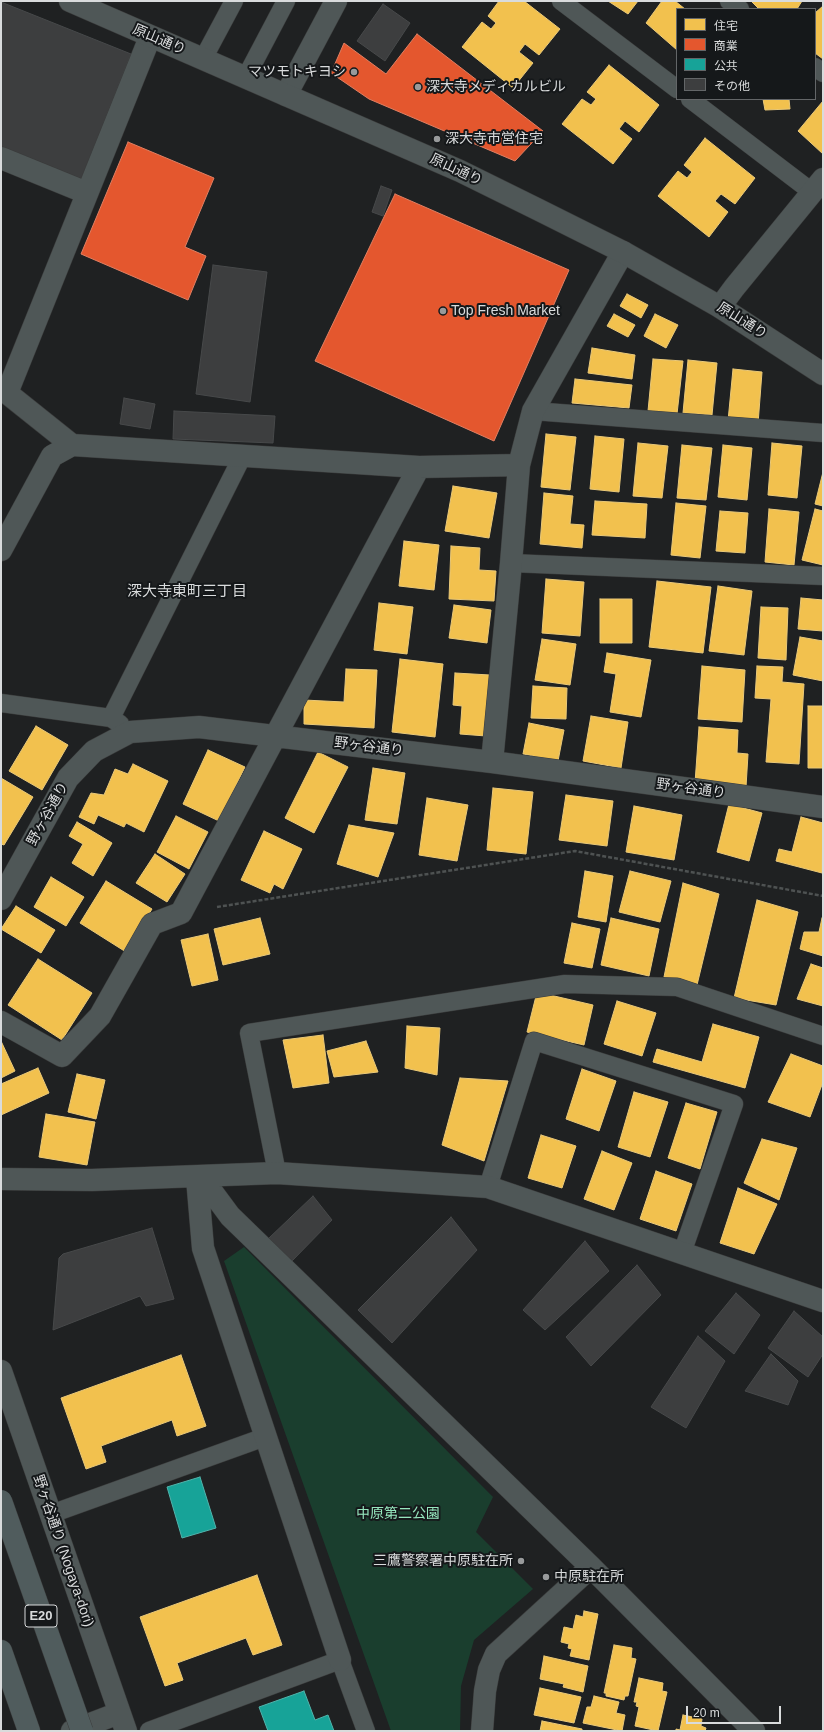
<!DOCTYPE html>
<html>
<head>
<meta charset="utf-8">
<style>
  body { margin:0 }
  #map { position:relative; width:824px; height:1732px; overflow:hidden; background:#1f2122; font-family:Helvetica,"Noto Sans JP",sans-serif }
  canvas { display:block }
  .frame { position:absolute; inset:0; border:2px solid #d9dbdc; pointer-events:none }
  .legend { position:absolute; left:676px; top:8px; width:140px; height:92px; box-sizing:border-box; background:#15181a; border:1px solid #636668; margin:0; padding:5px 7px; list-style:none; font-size:12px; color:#d9dbdc }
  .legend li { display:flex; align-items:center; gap:8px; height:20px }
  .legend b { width:20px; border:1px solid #636668 }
  .scale { position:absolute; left:686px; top:1706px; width:95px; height:18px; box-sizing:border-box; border:2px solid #d9dbdc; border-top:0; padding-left:5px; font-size:12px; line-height:14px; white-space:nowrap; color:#d9dbdc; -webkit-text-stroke:3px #15181a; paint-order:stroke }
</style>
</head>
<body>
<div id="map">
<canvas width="824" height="1732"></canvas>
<div class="frame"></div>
<ul class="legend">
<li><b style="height:11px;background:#f2c14e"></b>住宅</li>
<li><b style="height:11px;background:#e4572e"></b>商業</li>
<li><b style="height:11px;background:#17a398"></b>公共</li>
<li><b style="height:11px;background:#3d3e3f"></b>その他</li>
</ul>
<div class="scale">20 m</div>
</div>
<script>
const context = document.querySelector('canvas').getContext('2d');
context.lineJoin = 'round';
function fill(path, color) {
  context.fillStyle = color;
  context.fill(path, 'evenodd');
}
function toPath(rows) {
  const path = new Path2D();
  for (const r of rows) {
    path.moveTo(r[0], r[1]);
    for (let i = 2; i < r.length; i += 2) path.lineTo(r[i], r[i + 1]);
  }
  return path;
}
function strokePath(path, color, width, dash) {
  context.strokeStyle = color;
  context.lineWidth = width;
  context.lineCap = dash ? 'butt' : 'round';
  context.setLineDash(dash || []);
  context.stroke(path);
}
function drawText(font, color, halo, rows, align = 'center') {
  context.font = font + ' Helvetica,"Noto Sans JP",sans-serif';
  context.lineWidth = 4;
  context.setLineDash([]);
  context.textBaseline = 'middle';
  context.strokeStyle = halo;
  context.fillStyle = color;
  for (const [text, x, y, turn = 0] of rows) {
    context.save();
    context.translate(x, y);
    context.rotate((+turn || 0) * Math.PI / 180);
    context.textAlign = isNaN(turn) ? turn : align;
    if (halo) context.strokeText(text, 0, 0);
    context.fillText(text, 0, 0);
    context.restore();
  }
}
const green = toPath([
  [244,1247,493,1497,476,1532,533,1589,474,1640,461,1686,460,1731,391,1731,224,1261]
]);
const homes = toPath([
  [499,1,524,1,560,29,539,55,525,44,519,52,533,63,513,88,462,47,482,22,491,29,496,23,488,16,499,1],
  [608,1,638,1,628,14,608,1],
  [662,1,675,1,685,9,677,9,677,50,646,23,662,1],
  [751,1,802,1,797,9,759,9,751,1],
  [823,6,823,59,815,53,815,13,823,6],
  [609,65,659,105,639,132,625,121,619,129,632,139,613,164,562,124,582,99,591,105,596,99,587,92,609,65],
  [763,99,789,99,790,109,765,110,763,99],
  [823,101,823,154,798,131,823,101],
  [705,138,755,178,735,204,721,194,715,201,728,212,709,237,658,196,678,171,687,178,692,172,684,165,705,138],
  [627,294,648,305,641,318,620,306,627,294],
  [614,314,635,325,628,337,607,326,614,314],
  [655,314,678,325,666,348,644,336,655,314],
  [592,348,635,355,632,379,588,373,592,348],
  [653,359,683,361,677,414,648,411,653,359],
  [688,360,717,363,712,415,683,413,688,360],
  [733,369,762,372,758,424,728,421,733,369],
  [575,379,632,385,629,408,572,403,575,379],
  [546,434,576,437,570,490,541,487,546,434],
  [595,436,624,439,619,492,590,489,595,436],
  [638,443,668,446,662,498,633,496,638,443],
  [772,443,802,446,797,498,768,495,772,443],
  [682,445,712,448,706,500,677,498,682,445],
  [723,445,752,448,747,500,718,497,723,445],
  [823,472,823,506,815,504,823,472],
  [453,486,497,493,489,538,445,531,453,486],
  [544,493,573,496,570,524,584,525,582,548,540,544,544,493],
  [595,501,647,504,645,538,592,535,595,501],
  [676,503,706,506,700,558,671,555,676,503],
  [769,509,799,512,794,565,765,562,769,509],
  [815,509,823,511,823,565,802,560,815,509],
  [720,511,748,513,745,553,716,551,720,511],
  [404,541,439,545,434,590,399,586,404,541],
  [451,546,480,548,479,570,496,571,494,601,449,599,451,546],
  [546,579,584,582,580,636,542,633,546,579],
  [657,581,711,587,703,653,649,647,657,581],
  [718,586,752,591,744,655,709,651,718,586],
  [801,598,823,600,823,631,798,629,801,598],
  [600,599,632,599,632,643,600,643,600,599],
  [379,603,413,607,407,654,374,650,379,603],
  [454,605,491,610,487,643,449,638,454,605],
  [761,607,788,608,786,660,758,658,761,607],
  [800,637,823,641,823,681,793,675,800,637],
  [542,639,576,644,570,685,535,680,542,639],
  [607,653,651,660,641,717,610,712,616,674,604,672,607,653],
  [400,659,443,664,435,737,392,732,400,659],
  [702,666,745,670,742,722,698,719,702,666],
  [757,666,783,667,782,682,804,684,799,764,766,762,771,699,755,698,757,666],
  [346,669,377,670,374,728,304,724,304,700,344,702,346,669],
  [455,673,490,675,486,736,460,734,462,706,453,705,455,673],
  [533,686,567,688,566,719,531,718,533,686],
  [808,706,823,706,823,768,808,768,808,706],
  [591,716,628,722,621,768,583,761,591,716],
  [529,723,564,730,558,761,523,754,529,723],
  [36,726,68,745,42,790,9,771,36,726],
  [699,727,738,730,737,753,748,754,746,787,695,783,699,727],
  [208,750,245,767,219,821,183,804,208,750],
  [318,752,348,767,314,833,285,818,318,752],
  [133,764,168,781,144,832,126,823,124,827,98,815,94,824,79,817,91,793,104,795,115,769,128,774,133,764],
  [373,768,405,773,397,824,365,820,373,768],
  [1,778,33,797,4,845,1,844,1,778],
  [493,788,533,792,526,854,487,850,493,788],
  [566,795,613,801,607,846,559,840,566,795],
  [427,798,468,805,457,861,419,855,427,798],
  [729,804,762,813,749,861,717,852,729,804],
  [634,806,682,815,674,860,626,852,634,806],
  [176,816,208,832,189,869,157,852,176,816],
  [801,817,823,823,822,873,776,861,779,849,792,852,801,817],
  [77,822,112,843,93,876,72,863,83,844,69,836,77,822],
  [349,825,394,833,378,877,337,864,349,825],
  [264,831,302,849,283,889,274,884,270,893,241,880,264,831],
  [155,854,185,874,167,902,136,883,155,854],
  [585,871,613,876,606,922,578,917,585,871],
  [630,871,671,881,660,922,619,912,630,871],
  [51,877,84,897,66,926,34,907,51,877],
  [106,881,152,909,126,952,80,923,106,881],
  [683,883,719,894,697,985,664,977,683,883],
  [757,900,798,912,776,1005,734,998,757,900],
  [16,906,55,930,41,953,1,929,16,906],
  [260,918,270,954,223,965,214,929,260,918],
  [611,918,659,929,649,976,601,965,611,918],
  [822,918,823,918,823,956,800,949,804,932,819,932,822,918],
  [572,923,600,929,592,968,564,963,572,923],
  [208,934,218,980,192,986,181,940,208,934],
  [38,959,92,993,62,1040,8,1005,38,959],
  [811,964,823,968,823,1006,797,999,811,964],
  [537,992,593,1005,584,1045,527,1032,537,992],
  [617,1001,656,1013,642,1056,604,1044,617,1001],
  [713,1024,759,1037,745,1088,653,1062,657,1049,702,1062,713,1024],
  [407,1026,440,1028,437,1075,405,1068,407,1026],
  [323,1035,329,1083,293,1088,283,1040,323,1035],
  [1,1041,15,1071,1,1078,1,1041],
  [366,1041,378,1072,334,1077,327,1051,366,1041],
  [791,1054,823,1066,823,1082,810,1117,768,1102,791,1054],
  [38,1068,49,1093,1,1115,1,1084,38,1068],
  [582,1069,616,1081,599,1131,566,1119,582,1069],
  [77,1074,105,1080,96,1119,68,1112,77,1074],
  [460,1078,508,1081,484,1161,442,1145,460,1078],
  [634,1092,668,1102,650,1157,618,1147,634,1092],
  [686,1103,717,1112,700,1169,668,1158,686,1103],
  [46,1114,95,1122,87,1165,39,1157,46,1114],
  [541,1135,576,1146,562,1188,528,1178,541,1135],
  [762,1139,797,1148,779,1200,744,1183,762,1139],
  [602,1151,632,1163,614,1210,584,1199,602,1151],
  [656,1171,692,1184,676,1231,640,1219,656,1171],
  [738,1188,777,1204,754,1254,720,1243,738,1188],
  [181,1355,206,1426,177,1436,172,1420,101,1446,106,1462,86,1469,61,1398,181,1355],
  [257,1575,282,1645,253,1655,246,1638,177,1663,183,1680,165,1686,140,1617,257,1575],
  [584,1611,598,1614,589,1660,570,1656,572,1649,568,1648,569,1644,561,1642,564,1627,573,1629,576,1615,583,1617,584,1611],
  [614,1645,632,1648,631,1658,636,1659,628,1696,625,1696,624,1700,606,1696,606,1693,604,1693,614,1645],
  [544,1656,588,1666,583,1692,563,1687,564,1684,540,1679,544,1656],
  [639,1678,663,1683,662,1691,667,1692,658,1731,635,1726,639,1707,636,1706,637,1702,634,1702,639,1678],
  [540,1688,581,1697,574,1723,534,1715,540,1688],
  [594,1696,619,1702,616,1713,625,1715,622,1731,583,1723,587,1707,591,1707,594,1696],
  [683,1715,702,1719,701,1726,706,1728,705,1731,676,1731,676,1729,680,1730,683,1715],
  [542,1721,582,1729,582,1731,540,1731,542,1721]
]);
const shops = toPath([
  [417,34,543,131,515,161,369,99,331,73,344,43,386,74,417,34],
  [128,142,214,178,185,247,206,256,188,300,81,254,128,142],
  [395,194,569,270,494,441,315,361,395,194]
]);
const public = toPath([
  [200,1477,216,1528,182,1538,167,1487,200,1477],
  [304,1691,315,1720,328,1715,334,1731,268,1731,259,1707,304,1691]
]);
const building = toPath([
  [1,2,131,54,81,180,1,148,1,2],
  [383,4,410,23,385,61,357,41,383,4],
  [381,186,392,190,383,216,372,212,381,186],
  [213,265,267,272,250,402,196,394,213,265],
  [124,398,155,404,150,429,120,424,124,398],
  [174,411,275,416,273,443,173,439,174,411],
  [313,1196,332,1220,291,1262,268,1239,313,1196],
  [451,1217,477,1250,392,1343,358,1310,451,1217],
  [152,1228,174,1299,146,1306,140,1296,53,1330,59,1258,63,1254,152,1228],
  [585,1241,609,1271,545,1330,523,1310,585,1241],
  [637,1265,661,1295,591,1366,566,1337,637,1265],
  [736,1293,760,1315,734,1354,705,1331,736,1293],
  [794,1311,823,1337,823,1354,808,1377,768,1348,794,1311],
  [698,1336,725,1361,686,1428,651,1407,698,1336],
  [771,1354,798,1381,788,1405,745,1391,771,1354]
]);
const path = toPath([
  [217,907,575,851,823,896]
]);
const service = toPath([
  [561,1,677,89],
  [729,1,740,9],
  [203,59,234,1],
  [815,67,823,73],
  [246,77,286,1],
  [690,99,812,192],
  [533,411,823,433],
  [511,563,823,576],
  [1,703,111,718,120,724],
  [111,718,243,455],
  [277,1173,249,1033,565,984,677,987,823,1036],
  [488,1187,534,1041,734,1104,682,1253],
  [51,1514,265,1437],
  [149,1731,340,1660,366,1731]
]);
const minor = toPath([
  [150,37,7,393,72,445,419,467,519,465],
  [286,95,336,1],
  [1,158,87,193],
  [720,307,734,288,823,179],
  [1,550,52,456,72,445],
  [492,762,511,563,519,465,533,411,623,252],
  [1,899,68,778,94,751,130,732,199,727,492,762,823,807],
  [1,1022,62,1056,100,1016,152,924,181,913,419,467],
  [197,1178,213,1193,230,1216,591,1567,754,1731],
  [197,1178,203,1248,340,1660],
  [1,1179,92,1180,277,1173,488,1187,823,1301],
  [1,1371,126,1731],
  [72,1731,119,1713],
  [482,1731,485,1691,489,1670,496,1654,591,1567]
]);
const tertiary = toPath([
  [70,1,460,171,539,210,623,252,720,307,823,374]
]);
const motorway = toPath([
  [1,1651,29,1731]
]);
const motorwayBridge = toPath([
  [1,1501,82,1731]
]);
const markers = [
  [354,72,4,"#989a9b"],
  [418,87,4,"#989a9b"],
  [437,139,4,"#989a9b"],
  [443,311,4,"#989a9b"],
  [521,1561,4,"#989a9b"],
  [546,1577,4,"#989a9b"]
];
const shields = [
  [41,1616,32]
];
const shieldNames = [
  ["E20",41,1616]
];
const streetNames = [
  ["原山通り",159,40,23],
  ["原山通り",456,170,25],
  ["原山通り",742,321,32],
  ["野ヶ谷通り",369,747,7],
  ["野ヶ谷通り",691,789,8],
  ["野ヶ谷通り",48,814,-61],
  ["野ヶ谷通り (Nogaya-dori)",63,1551,71]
];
const poiNames = [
  ["マツモトキヨシ",346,72,"right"],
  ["深大寺メディカルビル",426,87],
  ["深大寺市営住宅",445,139],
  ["Top Fresh Market",451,311],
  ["三鷹警察署中原駐在所",513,1561,"right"],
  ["中原駐在所",554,1577]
];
const parkNames = [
  ["中原第二公園",398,1514]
];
const neighbourhoodNames = [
  ["深大寺東町三丁目",187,592]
];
fill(green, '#1a3e2e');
fill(homes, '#f2c14e');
strokePath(homes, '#eac979', 1);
fill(shops, '#e4572e');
strokePath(shops, '#e17f62', 1);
fill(public, '#17a398');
strokePath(public, '#51b4ac', 1);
fill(building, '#3d3e3f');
strokePath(building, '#47494a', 1);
strokePath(service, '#3a3b3b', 19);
strokePath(minor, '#3a3b3b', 23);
strokePath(tertiary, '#3a3b3b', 23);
strokePath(motorway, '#3a3b3b', 23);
strokePath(path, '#4e5252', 2.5, [4, 2]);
strokePath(service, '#4f5757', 18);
strokePath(minor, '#4f5757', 22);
strokePath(tertiary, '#4f5757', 22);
strokePath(motorway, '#505c5d', 22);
strokePath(motorwayBridge, '#3a3b3b', 23, []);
strokePath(motorwayBridge, '#505c5d', 22);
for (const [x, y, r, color] of markers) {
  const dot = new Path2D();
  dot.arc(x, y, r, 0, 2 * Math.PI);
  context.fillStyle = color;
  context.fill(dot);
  strokePath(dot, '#15181a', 1.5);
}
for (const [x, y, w] of shields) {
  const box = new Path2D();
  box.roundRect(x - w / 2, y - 11, w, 22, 3);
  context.fillStyle = '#15181a';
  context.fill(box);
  strokePath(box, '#d9dbdc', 1);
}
drawText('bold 13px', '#d9dbdc', null, shieldNames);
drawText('14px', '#d9dbdc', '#15181a', streetNames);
drawText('14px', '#d9dbdc', '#15181a', poiNames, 'left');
drawText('14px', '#96e6be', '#15181a', parkNames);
drawText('15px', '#d9dbdc', '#15181a', neighbourhoodNames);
</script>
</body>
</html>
